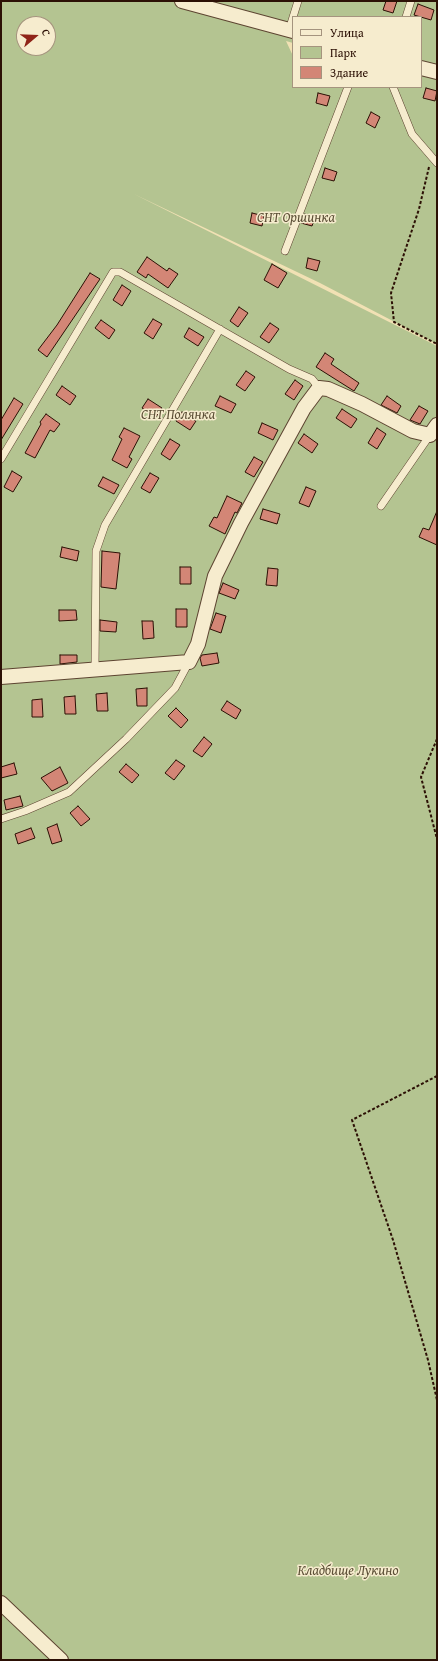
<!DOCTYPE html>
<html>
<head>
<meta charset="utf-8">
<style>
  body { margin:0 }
  #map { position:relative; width:438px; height:1661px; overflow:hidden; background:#f1e1b4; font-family:"Gentium Book Plus",serif }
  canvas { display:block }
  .frame { position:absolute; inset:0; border:2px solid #2c1005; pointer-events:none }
  .legend { position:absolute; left:292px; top:16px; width:130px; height:72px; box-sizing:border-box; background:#f6ecce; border:1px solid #a5947e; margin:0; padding:5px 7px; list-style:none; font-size:12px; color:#2c1005 }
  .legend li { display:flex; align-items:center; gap:8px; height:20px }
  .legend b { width:20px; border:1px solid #a5947e }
  .north { position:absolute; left:16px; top:16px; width:40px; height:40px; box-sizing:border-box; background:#f6ecce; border:1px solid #a5947e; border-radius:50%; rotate:71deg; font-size:11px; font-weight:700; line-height:16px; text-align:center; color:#2c1005 }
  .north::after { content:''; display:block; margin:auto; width:14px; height:18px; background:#8f2418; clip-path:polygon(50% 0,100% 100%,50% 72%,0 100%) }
</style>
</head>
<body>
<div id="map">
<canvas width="438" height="1661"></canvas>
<div class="frame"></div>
<ul class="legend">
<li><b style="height:5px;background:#f6ecce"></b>Улица</li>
<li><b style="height:11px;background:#b4c491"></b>Парк</li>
<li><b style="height:11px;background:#d38676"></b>Здание</li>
</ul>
<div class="north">С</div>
</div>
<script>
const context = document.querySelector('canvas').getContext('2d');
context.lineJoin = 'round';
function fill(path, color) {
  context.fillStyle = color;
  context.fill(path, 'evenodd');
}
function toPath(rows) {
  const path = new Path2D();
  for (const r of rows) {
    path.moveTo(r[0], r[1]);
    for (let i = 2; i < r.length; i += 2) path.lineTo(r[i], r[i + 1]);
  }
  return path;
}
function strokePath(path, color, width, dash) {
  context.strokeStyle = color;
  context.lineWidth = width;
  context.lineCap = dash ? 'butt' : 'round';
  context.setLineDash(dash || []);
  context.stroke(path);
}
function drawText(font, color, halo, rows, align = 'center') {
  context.font = font + ' "Gentium Book Plus",serif';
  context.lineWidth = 3;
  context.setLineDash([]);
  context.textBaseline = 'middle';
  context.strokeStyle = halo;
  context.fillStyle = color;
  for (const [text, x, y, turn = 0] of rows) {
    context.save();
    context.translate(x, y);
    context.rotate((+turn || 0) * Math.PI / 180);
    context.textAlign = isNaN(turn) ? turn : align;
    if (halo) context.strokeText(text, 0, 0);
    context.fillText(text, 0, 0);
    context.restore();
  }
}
const green = toPath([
  [1,1,437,1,437,344,320,283,134,194,437,346,437,1660,1,1660],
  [293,17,421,17,421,87,293,87,293,56,286,41,293,43],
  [24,24,48,24,48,48,24,48]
]);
const building = toPath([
  [386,1,397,1,393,13,383,10,386,1],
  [418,4,434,10,431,20,414,15,418,4],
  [426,88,437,91,435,101,423,98,426,88],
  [318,93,330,96,327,106,316,103,318,93],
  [371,112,380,117,375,128,366,123,371,112],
  [325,168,337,172,334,181,322,178,325,168],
  [252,213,264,216,262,226,250,223,252,213],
  [305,214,315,217,312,226,301,223,305,214],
  [147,257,167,271,169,268,178,274,168,288,148,274,146,278,137,272,147,257],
  [308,258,320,261,317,271,306,268,308,258],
  [272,264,287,273,278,288,264,280,272,264],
  [90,273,100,279,47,357,38,350,57,325,90,273],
  [122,285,131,291,122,306,113,300,122,285],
  [239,307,248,313,238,327,230,321,239,307],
  [153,319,162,324,153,339,144,333,153,319],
  [101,320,115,330,109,339,95,328,101,320],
  [270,323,279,329,269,343,260,337,270,323],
  [189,328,204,337,198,346,184,337,189,328],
  [325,353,334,359,331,364,359,383,354,391,316,367,325,353],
  [246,371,255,377,245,391,236,385,246,371],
  [295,380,303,386,294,400,285,394,295,380],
  [62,386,76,396,70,405,56,395,62,386],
  [220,396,236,404,231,413,215,406,220,396],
  [387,396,401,406,397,413,381,405,387,396],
  [14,398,23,404,1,440,1,420,14,398],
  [148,399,162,408,156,417,142,408,148,399],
  [419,406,428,411,420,424,410,420,419,406],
  [342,409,357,419,351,428,336,418,342,409],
  [182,412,196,421,190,430,176,421,182,412],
  [46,414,60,424,54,432,50,430,35,458,25,453,41,424,40,422,46,414],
  [262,423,278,430,273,440,258,433,262,423],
  [124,428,140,436,129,457,132,459,127,468,112,460,122,439,119,437,124,428],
  [377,428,386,434,377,449,368,443,377,428],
  [304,434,318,444,312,453,298,443,304,434],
  [170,439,180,445,170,460,161,454,170,439],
  [254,457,263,462,254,477,245,472,254,457],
  [12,471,22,477,13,492,4,487,12,471],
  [150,473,159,478,150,493,141,488,150,473],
  [103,477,119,485,114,494,98,486,103,477],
  [306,487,316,491,309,507,299,503,306,487],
  [227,496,242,503,237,513,235,512,225,534,209,526,214,517,217,518,227,496],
  [263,509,280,514,277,524,260,519,263,509],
  [437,511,437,545,419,537,423,528,429,530,437,511],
  [62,547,79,551,77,561,60,557,62,547],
  [102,551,120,553,116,589,101,587,102,551],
  [180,567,191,567,191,584,180,584,180,567],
  [268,568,278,569,277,586,266,585,268,568],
  [223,583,239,590,235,599,219,593,223,583],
  [176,609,187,609,187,627,176,627,176,609],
  [59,610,76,610,77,620,59,621,59,610],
  [216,613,226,616,221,633,210,629,216,613],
  [100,620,117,622,116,632,100,631,100,620],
  [142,621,153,621,154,638,143,639,142,621],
  [217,653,219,663,202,666,200,658,202,655,217,653],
  [60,655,77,655,77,662,60,664,60,655],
  [147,688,147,706,137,706,136,689,147,688],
  [107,693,108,711,97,711,96,694,107,693],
  [75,696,76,714,65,714,64,697,75,696],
  [42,699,43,717,32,717,32,700,42,699],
  [227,701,241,710,236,719,221,710,227,701],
  [176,708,188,720,181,728,168,716,176,708],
  [204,737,212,744,202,757,193,751,204,737],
  [176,760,185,766,174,780,165,773,176,760],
  [14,763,17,774,1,778,1,767,14,763],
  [126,764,139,775,132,783,119,772,126,764],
  [60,767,68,783,52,791,41,778,60,767],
  [20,796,23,806,6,810,4,800,20,796],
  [78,806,90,819,81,826,70,813,78,806],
  [57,824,62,841,52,844,47,828,57,824],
  [31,828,35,838,18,844,15,834,31,828]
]);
const path = toPath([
  [429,167,419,209,391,293,394,322,437,344],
  [437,739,421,777,437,839],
  [437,1076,352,1120,393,1240,428,1360,437,1400]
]);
const service = toPath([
  [406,17,411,1],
  [289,30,298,1],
  [393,87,412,134,437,163],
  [285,251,348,87],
  [1,459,113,272,120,272,289,369,312,379,319,388],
  [381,506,430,435],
  [95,669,96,551,105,525,220,329],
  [1,819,25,811,69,792,126,739,175,688,189,662]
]);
const minor = toPath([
  [182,1,293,31],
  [421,68,437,72],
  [1,677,189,662,198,644,215,576,241,523,304,408,319,388,328,389,362,404,413,431,430,435,437,425],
  [1,1603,61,1660]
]);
const parkNames = [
  ["СНТ Оршинка",296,218],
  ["СНТ Полянка",178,415],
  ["Кладбище Лукино",348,1571]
];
fill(green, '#b4c491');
fill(building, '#d38676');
strokePath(building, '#2c1005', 1);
strokePath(service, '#5d4431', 8);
strokePath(minor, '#5d4431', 16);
strokePath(path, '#2c1005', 2, [3, 2]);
strokePath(service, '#f6ecce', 7);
strokePath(minor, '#f6ecce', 14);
drawText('italic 14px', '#5c4f36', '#f6ecce', parkNames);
</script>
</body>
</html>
